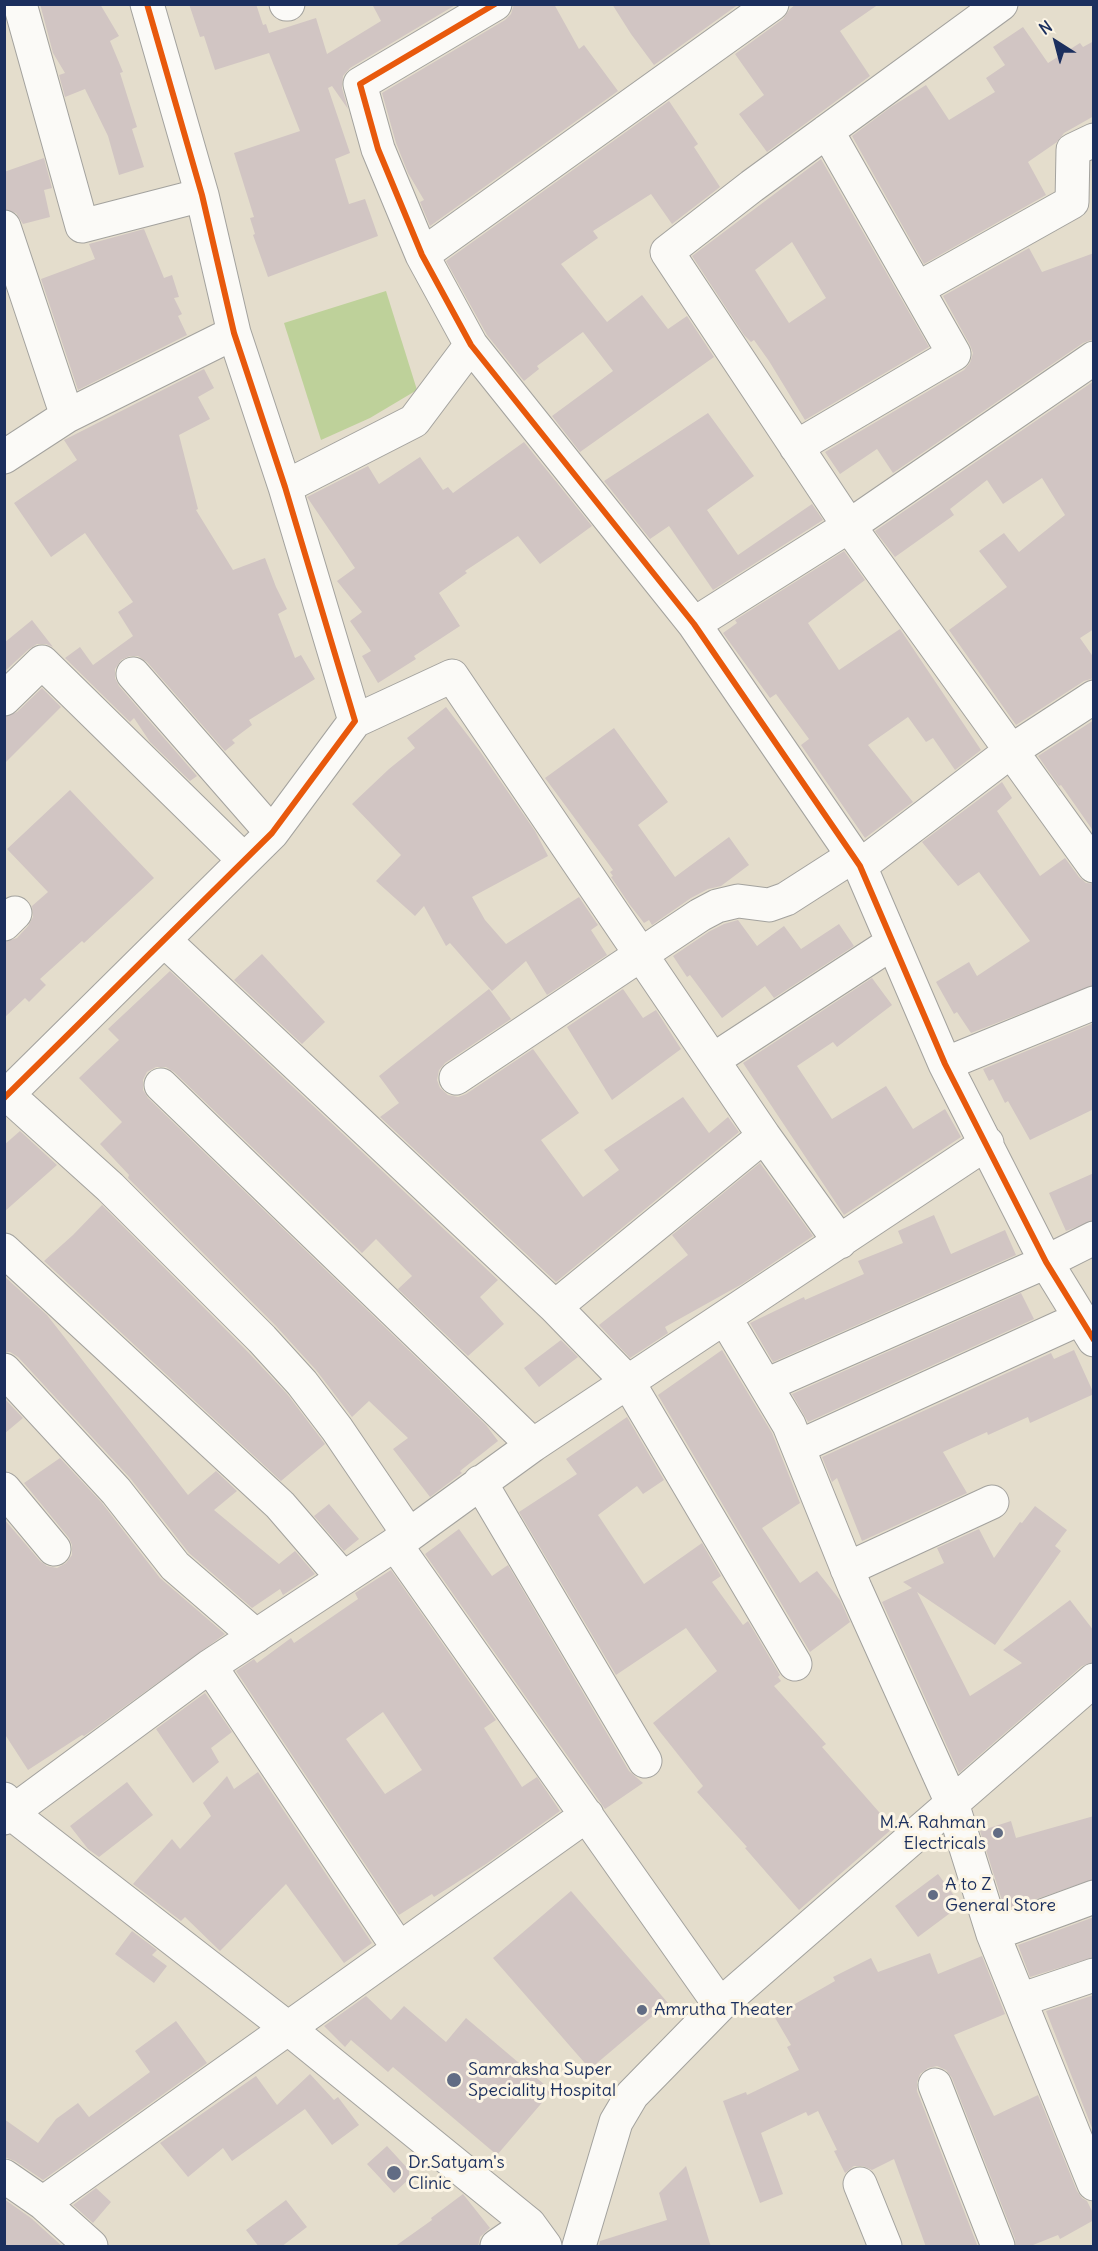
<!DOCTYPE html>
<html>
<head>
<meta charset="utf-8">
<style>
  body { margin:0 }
  #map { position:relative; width:1098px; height:2251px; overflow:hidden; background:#e4ddcc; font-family:Delius,sans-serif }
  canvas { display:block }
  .frame { position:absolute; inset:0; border:6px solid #1b2f5e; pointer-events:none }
  .north { position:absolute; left:1026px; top:12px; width:60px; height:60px; -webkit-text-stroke:4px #fcf5e5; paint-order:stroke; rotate:324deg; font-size:16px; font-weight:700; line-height:24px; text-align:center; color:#1b2f5e }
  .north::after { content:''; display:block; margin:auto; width:21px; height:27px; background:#1b2f5e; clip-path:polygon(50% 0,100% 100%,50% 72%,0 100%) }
</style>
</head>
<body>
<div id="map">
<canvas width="1098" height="2251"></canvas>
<div class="frame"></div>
<div class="north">N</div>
</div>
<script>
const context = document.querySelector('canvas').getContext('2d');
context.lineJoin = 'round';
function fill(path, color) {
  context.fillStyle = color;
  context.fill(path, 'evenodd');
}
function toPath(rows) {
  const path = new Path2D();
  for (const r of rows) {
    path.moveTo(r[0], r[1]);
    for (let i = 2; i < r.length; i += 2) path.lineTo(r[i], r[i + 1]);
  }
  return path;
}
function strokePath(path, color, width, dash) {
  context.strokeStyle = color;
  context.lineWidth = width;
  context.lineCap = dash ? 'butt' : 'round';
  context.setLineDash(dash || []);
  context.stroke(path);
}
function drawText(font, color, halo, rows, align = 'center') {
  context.font = font + ' Delius,sans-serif';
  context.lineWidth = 6;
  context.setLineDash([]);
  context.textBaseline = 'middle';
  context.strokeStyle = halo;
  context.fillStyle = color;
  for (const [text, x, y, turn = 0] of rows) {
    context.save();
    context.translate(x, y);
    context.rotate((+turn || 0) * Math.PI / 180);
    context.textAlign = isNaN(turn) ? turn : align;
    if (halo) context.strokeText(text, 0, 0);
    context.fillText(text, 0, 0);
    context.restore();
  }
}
const green = toPath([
  [386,291,417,390,370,418,321,440,284,323]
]);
const building = toPath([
  [40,4,100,4,119,36,110,41,123,72,120,73,137,127,132,129,144,167,119,175,108,136,85,89,65,97,59,75,65,73,53,53],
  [189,4,256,4,263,25,266,24,269,33,316,18,327,54,381,21,372,4,457,4,350,68,343,76,342,88,348,109,332,86,328,88,350,153,335,159,349,204,365,199,378,236,268,277,253,235,255,234,250,218,254,217,234,153,300,131,269,53,215,70,204,36,200,37],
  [514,4,554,4,579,49,584,45,618,91,430,226,420,202,424,200,408,173,396,143,382,93,505,20,511,14],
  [612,4,739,4,654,65,631,34],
  [796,4,879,4,840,31,870,76,767,152,739,114,764,95,735,54,783,19,790,9],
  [1023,27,1048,63,1080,43,1083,47,1094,41,1094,116,1064,133,1057,142,1028,162,1046,195,924,264,852,136,891,107,926,85,949,120,995,92,986,78,1005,65,993,47],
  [669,101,698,144,694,147,720,187,672,224,651,194,593,231,598,238,561,264,607,322,642,295,668,329,687,316,714,357,580,452,552,416,613,371,583,332,537,366,539,369,524,381,487,335,446,261],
  [44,158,52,188,44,190,50,217,23,224,16,213,4,209,4,172],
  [821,159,929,347,805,420,769,361,754,340,751,342,744,335,692,256],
  [792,242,826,298,789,323,755,270],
  [144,229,164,278,172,275,179,297,174,298,182,314,178,316,187,335,78,390,41,279,95,259,89,244],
  [1029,248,1042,272,1094,253,1094,339,1083,343,893,473,877,449,840,474,825,452,964,370,970,363,973,353,970,345,943,296],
  [204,369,214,388,198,397,210,419,179,435,198,509,196,510,233,570,265,558,276,587,287,609,278,614,295,658,301,655,315,679,249,720,252,725,232,740,235,743,225,751,147,662,138,656,130,656,121,660,115,669,115,678,119,686,197,776,190,781,150,742,134,718,130,722,65,658,80,647,93,665,133,636,118,612,133,602,85,533,51,557,14,503,77,460,64,440],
  [1094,381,1094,629,1080,638,1094,658,1094,678,1084,681,1016,725,949,630,1007,587,979,551,1004,533,1019,552,1065,515,1042,478,1003,504,987,480,950,509,954,515,895,557,875,531],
  [708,413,754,476,707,510,738,555,812,504,823,520,713,590,669,526,650,539,604,481],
  [524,442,592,526,540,564,518,536,465,571,467,573,439,593,460,626,414,656,416,659,378,683,362,656,371,651,350,621,362,612,337,581,355,568,307,497,368,466,379,484,420,457,443,490,448,487,453,493],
  [844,551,865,580,808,623,839,670,900,629,981,750,955,770,933,738,926,742,908,717,868,745,913,802,865,838,801,745,809,739,776,694,770,698,723,633,737,623,735,620],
  [32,620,53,647,46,644,37,644,29,649,4,672,4,643],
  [42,688,61,707,4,764,4,717,17,712],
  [446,707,479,750,535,831,548,856,472,897,485,920,506,944,579,897,598,925,591,930,607,955,547,995,526,961,492,991,450,943,446,946,424,906,415,916,376,881,401,855,352,804,389,769,415,748,407,738],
  [1094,720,1094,832,1061,785,1059,786,1038,756],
  [614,728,668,802,638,825,675,877,729,837,749,865,721,886,708,889,691,898,652,925,649,920,644,923,630,905,611,877,613,876,610,872,613,870,545,778],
  [1002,782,1012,798,997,811,1040,876,1065,858,1079,877,1086,883,1094,884,1094,985,971,1033,957,1012,954,1014,936,982,969,962,977,976,1030,941,979,872,958,886,922,842],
  [70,790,154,878,84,943,82,941,40,979,46,985,29,1002,25,998,4,1018,4,942,17,938,28,926,33,917,32,906,48,892,7,849],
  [738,920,757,946,784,926,801,949,839,924,854,946,774,998,765,986,722,1018,690,975,687,977,673,956,710,931,724,924],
  [262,954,325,1022,302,1044,234,980],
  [170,971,498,1280,480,1297,504,1324,468,1356,398,1289,412,1276,376,1239,362,1253,174,1072,166,1067,156,1067,147,1072,143,1080,143,1090,148,1098,486,1425,498,1441,460,1471,462,1473,430,1497,393,1449,408,1438,369,1401,352,1417,316,1370,276,1326,128,1178,129,1175,100,1144,122,1122,79,1078,119,1040,108,1029],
  [872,978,892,1005,837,1047,833,1042,797,1066,832,1119,886,1086,913,1129,945,1109,961,1137,844,1215,743,1063],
  [489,989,511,1019,445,1063,439,1070,437,1080,440,1088,448,1095,458,1097,466,1094,533,1049,579,1113,541,1140,583,1197,619,1170,604,1150,683,1097,709,1133,728,1117,739,1132,556,1282,380,1117,399,1103,379,1076],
  [623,989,643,1018,656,1010,681,1049,612,1100,567,1027],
  [1094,1023,1094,1109,1030,1140,1008,1101,1005,1103,993,1079,989,1081,983,1069],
  [20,1131,57,1165,4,1212,4,1145],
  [760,1163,813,1236,742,1284,665,1327,668,1333,630,1358,599,1325,688,1255,672,1235],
  [1094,1173,1094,1220,1066,1231,1049,1193],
  [102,1205,248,1352,288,1395,325,1444,281,1481,44,1261,73,1235],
  [934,1215,951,1254,1005,1230,1016,1255,773,1362,750,1323,804,1297,805,1300,864,1274,858,1261,903,1243,898,1231],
  [4,1276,47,1315,188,1495,216,1471,237,1491,214,1510,279,1564,295,1551,315,1574,283,1595,280,1589,252,1608,189,1553,130,1478,18,1357,10,1352,4,1352],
  [1021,1293,1034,1319,808,1422,792,1394],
  [561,1340,578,1357,539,1387,524,1368],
  [722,1350,772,1433,800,1503,762,1528,800,1583,817,1571,840,1600,850,1622,810,1652,658,1395],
  [1074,1350,1094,1394,1030,1423,1028,1417,988,1435,987,1432,943,1452,967,1493,862,1541,837,1478,832,1482,822,1457,1051,1353,1054,1359],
  [4,1398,23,1418,4,1434],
  [627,1417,664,1480,643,1494,637,1486,598,1515,644,1584,702,1543,721,1576,712,1582,743,1625,748,1621,780,1675,778,1677,781,1681,774,1686,826,1744,822,1747,893,1828,799,1910,745,1848,747,1847,697,1792,703,1786,653,1723,717,1671,686,1628,616,1675,519,1512,577,1474,566,1459],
  [60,1458,102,1503,160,1578,225,1634,84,1736,82,1735,28,1770,4,1733,4,1519,40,1561,47,1566,57,1568,66,1563,72,1555,72,1545,69,1538,24,1483],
  [329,1504,359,1539,344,1551,314,1516],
  [1035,1506,1067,1530,1055,1546,1061,1551,995,1645,917,1592,970,1696,1022,1663,1003,1650,1070,1600,1094,1631,1094,1662,1082,1666,959,1773,882,1602,912,1588,903,1582,944,1563,937,1548,979,1529,994,1558,1020,1522,1022,1523],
  [459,1529,492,1576,508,1565,629,1771,643,1783,605,1809,425,1554],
  [391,1570,496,1720,484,1728,522,1787,537,1777,560,1811,486,1864,434,1897,432,1894,399,1915,236,1671,254,1659,257,1663,291,1638,294,1643,358,1599,355,1593],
  [383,1712,422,1770,385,1794,346,1739],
  [205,1693,232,1732,211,1748,219,1762,193,1783,156,1729],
  [258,1772,372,1943,344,1963,286,1884,220,1951,185,1917,181,1921,133,1884,172,1839,180,1849,211,1816,203,1803,227,1776,234,1789],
  [127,1782,153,1815,99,1857,88,1849,70,1826],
  [1094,1816,1094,1879,1005,1910,980,1831,1011,1821,1016,1838],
  [938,1874,961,1905,918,1937,895,1906],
  [571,1891,668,2003,590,2069,493,1958],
  [1094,1917,1094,1957,1030,1977,1018,1945],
  [132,1931,157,1950,152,1955,167,1966,154,1983,115,1954],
  [930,1953,938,1974,982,1956,1005,2014,954,2035,994,2116,1038,2095,1077,2191,1082,2198,1087,2201,1094,2215,1094,2220,1060,2239,1058,2235,1028,2247,1016,2247,1015,2239,952,2078,946,2070,937,2066,928,2068,920,2074,917,2082,917,2091,978,2247,926,2247,894,2159,872,2170,863,2166,854,2166,845,2173,834,2151,837,2150,818,2111,808,2116,806,2112,761,2133,783,2194,760,2203,723,2101,746,2092,747,2095,799,2070,787,2047,791,2045,774,2016,835,1981,833,1977,871,1958,878,1972],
  [1094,1995,1094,2133,1046,2011],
  [366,1996,391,2020,404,2006,446,2042,466,2018,552,2091,497,2155,393,2067,388,2072,351,2040,345,2047,324,2026],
  [176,2021,207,2063,43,2180,15,2161,4,2157,4,2119,38,2143,56,2119,78,2103,89,2117,150,2072,135,2051],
  [310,2074,334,2100,338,2097,359,2125,332,2145,305,2109,232,2161,223,2148,188,2177,160,2143,256,2076,277,2105],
  [387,2146,409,2170,409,2179,394,2193,367,2164],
  [686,2166,711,2247,599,2247,600,2241,667,2220,659,2193],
  [96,2188,111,2202,93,2223,73,2205],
  [463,2194,490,2228,480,2237,478,2247,394,2247,432,2220,431,2218],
  [4,2199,31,2218,63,2247,4,2247],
  [286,2200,307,2227,281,2247,259,2247,246,2230]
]);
const street = toPath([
  [20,4,82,226,202,195],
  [286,4,288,4],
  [495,4,360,84,378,149,422,255,471,345,694,624,860,866,945,1064,1046,1262,1094,1340],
  [1001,4,752,186,667,252,849,526,1094,866],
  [827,131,917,289],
  [4,227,67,416],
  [422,255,772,4],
  [796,447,954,354,917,289,1072,202,1073,150,1094,140],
  [4,457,67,416,234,333],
  [285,487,414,421,471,345],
  [694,624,849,526,1094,358],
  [133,674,272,833],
  [4,699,42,662,244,860],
  [355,721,452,676,764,1136,840,1242],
  [860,866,1011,751,1094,697],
  [4,924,15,913],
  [164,940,555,1307,628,1382,795,1664],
  [713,1060,892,943],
  [945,1064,1094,1003],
  [456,1078,700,915,717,906,738,901,769,905,786,899,853,856],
  [161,1085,533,1445],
  [8,1095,110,1187,262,1339,302,1383,337,1429,409,1535],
  [4,1098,272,833,355,721,285,487,234,333,202,195,147,4],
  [4,1250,280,1505,343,1578],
  [555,1307,764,1136],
  [725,1318,789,1425,855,1588,952,1803,993,1934,1094,2184],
  [4,1370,116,1491,175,1566,256,1636],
  [766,1385,1046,1262,1094,1238],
  [798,1447,1079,1319],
  [480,1482,645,1761],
  [4,1489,54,1549],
  [395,1544,720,2005],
  [847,1569,992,1502],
  [210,1666,399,1949],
  [4,1799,12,1814,289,2029,529,2224,545,2246],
  [4,1818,210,1666,409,1535,533,1445,987,1143],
  [993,1934,1094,1897],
  [1020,2000,1094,1975],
  [935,2085,998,2246],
  [4,2176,43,2203,91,2246],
  [860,2184,885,2246],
  [43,2203,587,1815],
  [497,2246,529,2224],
  [579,2246,616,2122,632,2095,720,2005,1094,1680]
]);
const cycleway = toPath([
  [495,4,360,84,378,149,422,255,471,345,694,624,860,866,945,1064,1046,1262,1094,1340],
  [4,1098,272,833,355,721,285,487,234,333,202,195,147,4]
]);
const markers = [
  [998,1833,6,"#616c84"],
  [933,1895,6,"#616c84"],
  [642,2010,6,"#616c84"],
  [454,2080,8,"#616c84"],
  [394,2173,8,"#616c84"]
];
const poiNames = [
  ["M.A. Rahman",986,1823,"right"],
  ["Electricals",986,1844,"right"],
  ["A to Z",945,1885],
  ["General Store",945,1906],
  ["Amrutha Theater",654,2010],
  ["Samraksha Super",468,2070],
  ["Speciality Hospital",468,2091],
  ["Dr.Satyam's",408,2163],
  ["Clinic",408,2184]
];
fill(green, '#bed19a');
fill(building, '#d1c5c3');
strokePath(street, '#a3a29e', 35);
strokePath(street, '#fbfaf7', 33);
strokePath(cycleway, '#e8590c', 6);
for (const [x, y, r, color] of markers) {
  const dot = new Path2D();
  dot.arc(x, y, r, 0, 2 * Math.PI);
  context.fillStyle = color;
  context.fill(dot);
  strokePath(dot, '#fcf5e5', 2);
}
drawText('18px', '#1b2f5e', '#fcf5e5', poiNames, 'left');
</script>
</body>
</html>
